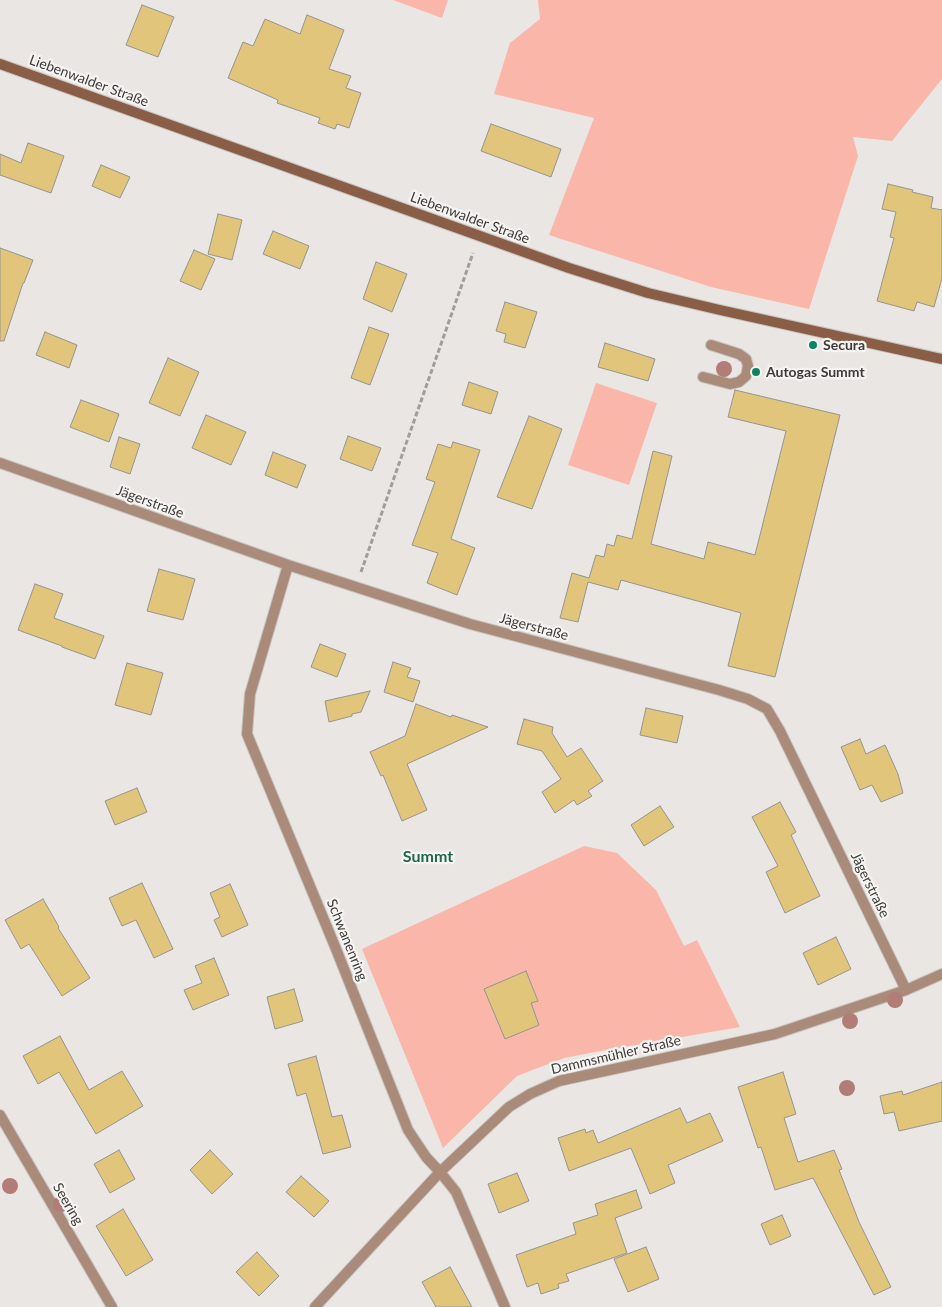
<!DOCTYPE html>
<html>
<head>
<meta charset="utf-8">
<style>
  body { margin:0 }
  canvas { display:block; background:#e9e6e3 }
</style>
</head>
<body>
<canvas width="942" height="1307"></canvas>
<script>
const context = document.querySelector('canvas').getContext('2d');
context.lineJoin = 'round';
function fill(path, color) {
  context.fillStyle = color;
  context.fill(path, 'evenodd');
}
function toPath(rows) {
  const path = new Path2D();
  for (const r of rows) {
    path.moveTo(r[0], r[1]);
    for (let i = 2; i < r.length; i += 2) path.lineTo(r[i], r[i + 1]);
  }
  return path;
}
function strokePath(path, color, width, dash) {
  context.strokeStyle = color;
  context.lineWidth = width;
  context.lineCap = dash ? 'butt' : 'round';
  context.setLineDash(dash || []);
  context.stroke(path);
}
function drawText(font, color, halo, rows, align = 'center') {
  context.font = font + ' Lato,sans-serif';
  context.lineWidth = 4.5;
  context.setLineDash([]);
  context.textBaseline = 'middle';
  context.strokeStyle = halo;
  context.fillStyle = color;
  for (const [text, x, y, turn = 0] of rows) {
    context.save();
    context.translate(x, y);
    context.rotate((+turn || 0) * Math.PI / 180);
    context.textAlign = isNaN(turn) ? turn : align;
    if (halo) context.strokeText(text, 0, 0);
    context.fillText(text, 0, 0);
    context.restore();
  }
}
const green = toPath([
  [393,0,448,0,442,18],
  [538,0,942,0,942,79,892,141,853,137,858,156,809,309,711,287,549,235,594,118,494,94,510,43,540,19],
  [596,383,657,403,629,485,568,465],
  [584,846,617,853,656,890,684,946,697,940,740,1027,595,1052,564,1058,517,1076,443,1148,362,949]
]);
const building = toPath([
  [142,5,174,17,158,57,126,45,142,5],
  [307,15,344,30,329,69,351,76,346,88,361,93,349,128,337,124,335,129,318,123,320,118,277,103,278,100,228,78,243,42,253,46,265,19,300,34,307,15],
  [491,124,561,149,551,177,481,151,491,124],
  [28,143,64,156,51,193,0,175,0,154,21,163,28,143],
  [101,165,130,177,120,198,92,186,101,165],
  [888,184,913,190,912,192,933,197,931,208,942,210,942,278,934,307,917,302,914,311,877,301,894,238,890,237,896,212,882,209,888,184],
  [218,214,242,220,232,260,208,254,218,214],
  [273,231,309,246,300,269,263,254,273,231],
  [0,248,33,260,24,283,23,283,4,341,0,341,0,248],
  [194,250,215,259,201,290,180,281,194,250],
  [376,262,407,274,392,312,363,299,376,262],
  [505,302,537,312,525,348,504,342,506,334,496,331,505,302],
  [369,327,389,334,370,385,351,378,369,327],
  [45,332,77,345,69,368,36,355,45,332],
  [605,343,655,359,648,381,598,367,605,343],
  [168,358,199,372,180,416,149,403,168,358],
  [469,382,498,392,491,414,462,405,469,382],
  [735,390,840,415,775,677,728,666,741,613,621,580,618,590,588,582,578,622,560,618,572,573,589,578,596,555,604,557,607,544,614,546,617,535,632,539,653,451,672,456,651,544,704,559,708,542,755,555,786,431,728,417,735,390],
  [81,400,119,414,109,442,70,427,81,400],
  [206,415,246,432,231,465,192,448,206,415],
  [529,416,562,429,532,509,497,497,529,416],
  [348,436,381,448,372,471,340,459,348,436],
  [119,437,140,444,130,474,110,467,119,437],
  [453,442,480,450,451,539,475,548,457,595,427,583,438,553,412,545,435,482,426,479,438,444,451,448,453,442],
  [273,452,306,465,297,488,265,475,273,452],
  [159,569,195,579,183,620,147,611,159,569],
  [35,584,63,594,54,618,104,636,95,659,62,647,62,646,18,630,35,584],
  [320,644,346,654,337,677,311,667,320,644],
  [393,662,411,668,407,677,420,681,413,702,384,692,393,662],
  [127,663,163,673,151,715,115,705,127,663],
  [370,691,361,712,352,714,352,716,329,722,325,701,370,691],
  [416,704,451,717,452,715,488,727,407,764,427,810,402,821,383,775,381,776,370,752,405,736,416,704],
  [646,708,683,716,677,743,640,735,646,708],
  [524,719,553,727,552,733,567,757,581,748,603,781,588,791,592,796,577,805,574,800,555,813,542,792,561,779,542,751,517,744,524,719],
  [860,739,866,754,885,745,898,774,903,793,881,802,872,785,860,790,841,747,860,739],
  [137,788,147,812,115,825,105,801,137,788],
  [780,802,796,832,791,835,820,896,785,913,766,872,778,866,752,817,780,802],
  [660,806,674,827,644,846,631,825,660,806],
  [142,883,173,949,154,958,136,920,122,926,109,898,142,883],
  [230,884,248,925,222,937,214,920,220,917,210,893,230,884],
  [43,899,59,927,58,928,90,978,62,996,29,944,21,949,5,920,43,899],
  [836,937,851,969,818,985,803,953,836,937],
  [214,958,229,995,193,1010,184,990,202,983,195,966,214,958],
  [526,971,538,1001,531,1003,539,1025,505,1039,484,989,526,971],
  [294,989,303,1021,275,1029,267,997,294,989],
  [60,1036,89,1090,122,1071,143,1106,96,1134,59,1072,38,1084,23,1056,60,1036],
  [316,1056,332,1117,342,1115,351,1147,323,1154,306,1093,297,1096,288,1064,316,1056],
  [783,1072,796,1114,784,1118,798,1162,834,1150,842,1169,839,1170,859,1222,891,1287,874,1295,813,1178,775,1190,761,1147,758,1148,738,1087,783,1072],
  [942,1082,942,1121,899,1131,894,1112,884,1114,880,1096,902,1091,903,1095,942,1082],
  [680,1108,687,1123,710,1113,723,1141,668,1165,675,1183,650,1194,631,1148,569,1171,558,1138,585,1129,586,1133,593,1130,598,1143,680,1108],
  [119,1150,135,1179,110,1193,94,1164,119,1150],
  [210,1150,233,1174,212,1194,190,1170,210,1150],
  [517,1173,529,1201,499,1213,488,1184,517,1173],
  [301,1176,329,1201,314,1217,286,1192,301,1176],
  [636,1190,642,1208,615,1218,627,1253,566,1274,569,1281,558,1284,559,1288,541,1294,538,1283,527,1287,516,1255,576,1234,573,1223,598,1215,595,1204,636,1190],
  [123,1209,153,1260,126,1276,96,1226,123,1209],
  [782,1215,791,1236,770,1245,761,1224,782,1215],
  [646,1247,659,1279,628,1292,614,1259,646,1247],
  [257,1252,279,1276,259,1296,236,1272,257,1252],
  [450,1267,472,1307,436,1307,422,1282,450,1267]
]);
const path = toPath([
  [361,572,473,253]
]);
const lane = toPath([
  [703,377,730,384,739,382,746,376,748,366,746,359,739,354,711,345]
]);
const street = toPath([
  [0,463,288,565,470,624,719,690,748,699,767,709,780,731,906,990],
  [288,565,250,694,247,734,336,949,408,1130,426,1157,440,1172,456,1192,505,1307],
  [0,1115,112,1307],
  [315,1307,440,1172,509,1107,530,1094,559,1081,775,1034,906,990,942,974]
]);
const secondary = toPath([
  [0,64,569,268,648,293,720,310,942,359]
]);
const trees = [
  [724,369],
  [895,1000],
  [850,1021],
  [847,1088],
  [10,1186],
  [61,1204]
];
const markers = [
  [813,345,5,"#0b8464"],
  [756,372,5,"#0b8464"]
];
const streetNames = [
  ["Liebenwalder Straße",89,81,20],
  ["Liebenwalder Straße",470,218,20],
  ["Jägerstraße",150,502,20],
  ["Jägerstraße",534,627,15],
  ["Jägerstraße",870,885,64],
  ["Schwanenring",347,940,68],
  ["Dammsmühler Straße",616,1055,-13],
  ["Seering",68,1204,60]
];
const poiNames = [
  ["Secura",823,345],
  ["Autogas Summt",766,372]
];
const quarterNames = [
  ["Summt",428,857]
];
fill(green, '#fbb6aa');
fill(building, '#e1c57a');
strokePath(building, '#959491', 1);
strokePath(lane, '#c7c4c1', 12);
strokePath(street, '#c7c4c1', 12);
strokePath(secondary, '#c7c4c1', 12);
strokePath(path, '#a09e9c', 3, [5, 2.5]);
strokePath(lane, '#aa8b7a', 10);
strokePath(street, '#aa8b7a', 10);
strokePath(secondary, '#8a5e46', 10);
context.fillStyle = '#b17d76';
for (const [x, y] of trees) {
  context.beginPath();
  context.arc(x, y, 8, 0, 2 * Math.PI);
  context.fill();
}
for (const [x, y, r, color] of markers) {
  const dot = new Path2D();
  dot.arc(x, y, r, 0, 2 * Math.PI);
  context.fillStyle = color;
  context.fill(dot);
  strokePath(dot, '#f6f4f1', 2);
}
drawText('14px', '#3d3c3b', '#f6f4f1', streetNames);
drawText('bold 14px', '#3d3c3b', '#f6f4f1', poiNames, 'left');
drawText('bold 16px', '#1e664f', '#f6f4f1', quarterNames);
</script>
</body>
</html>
